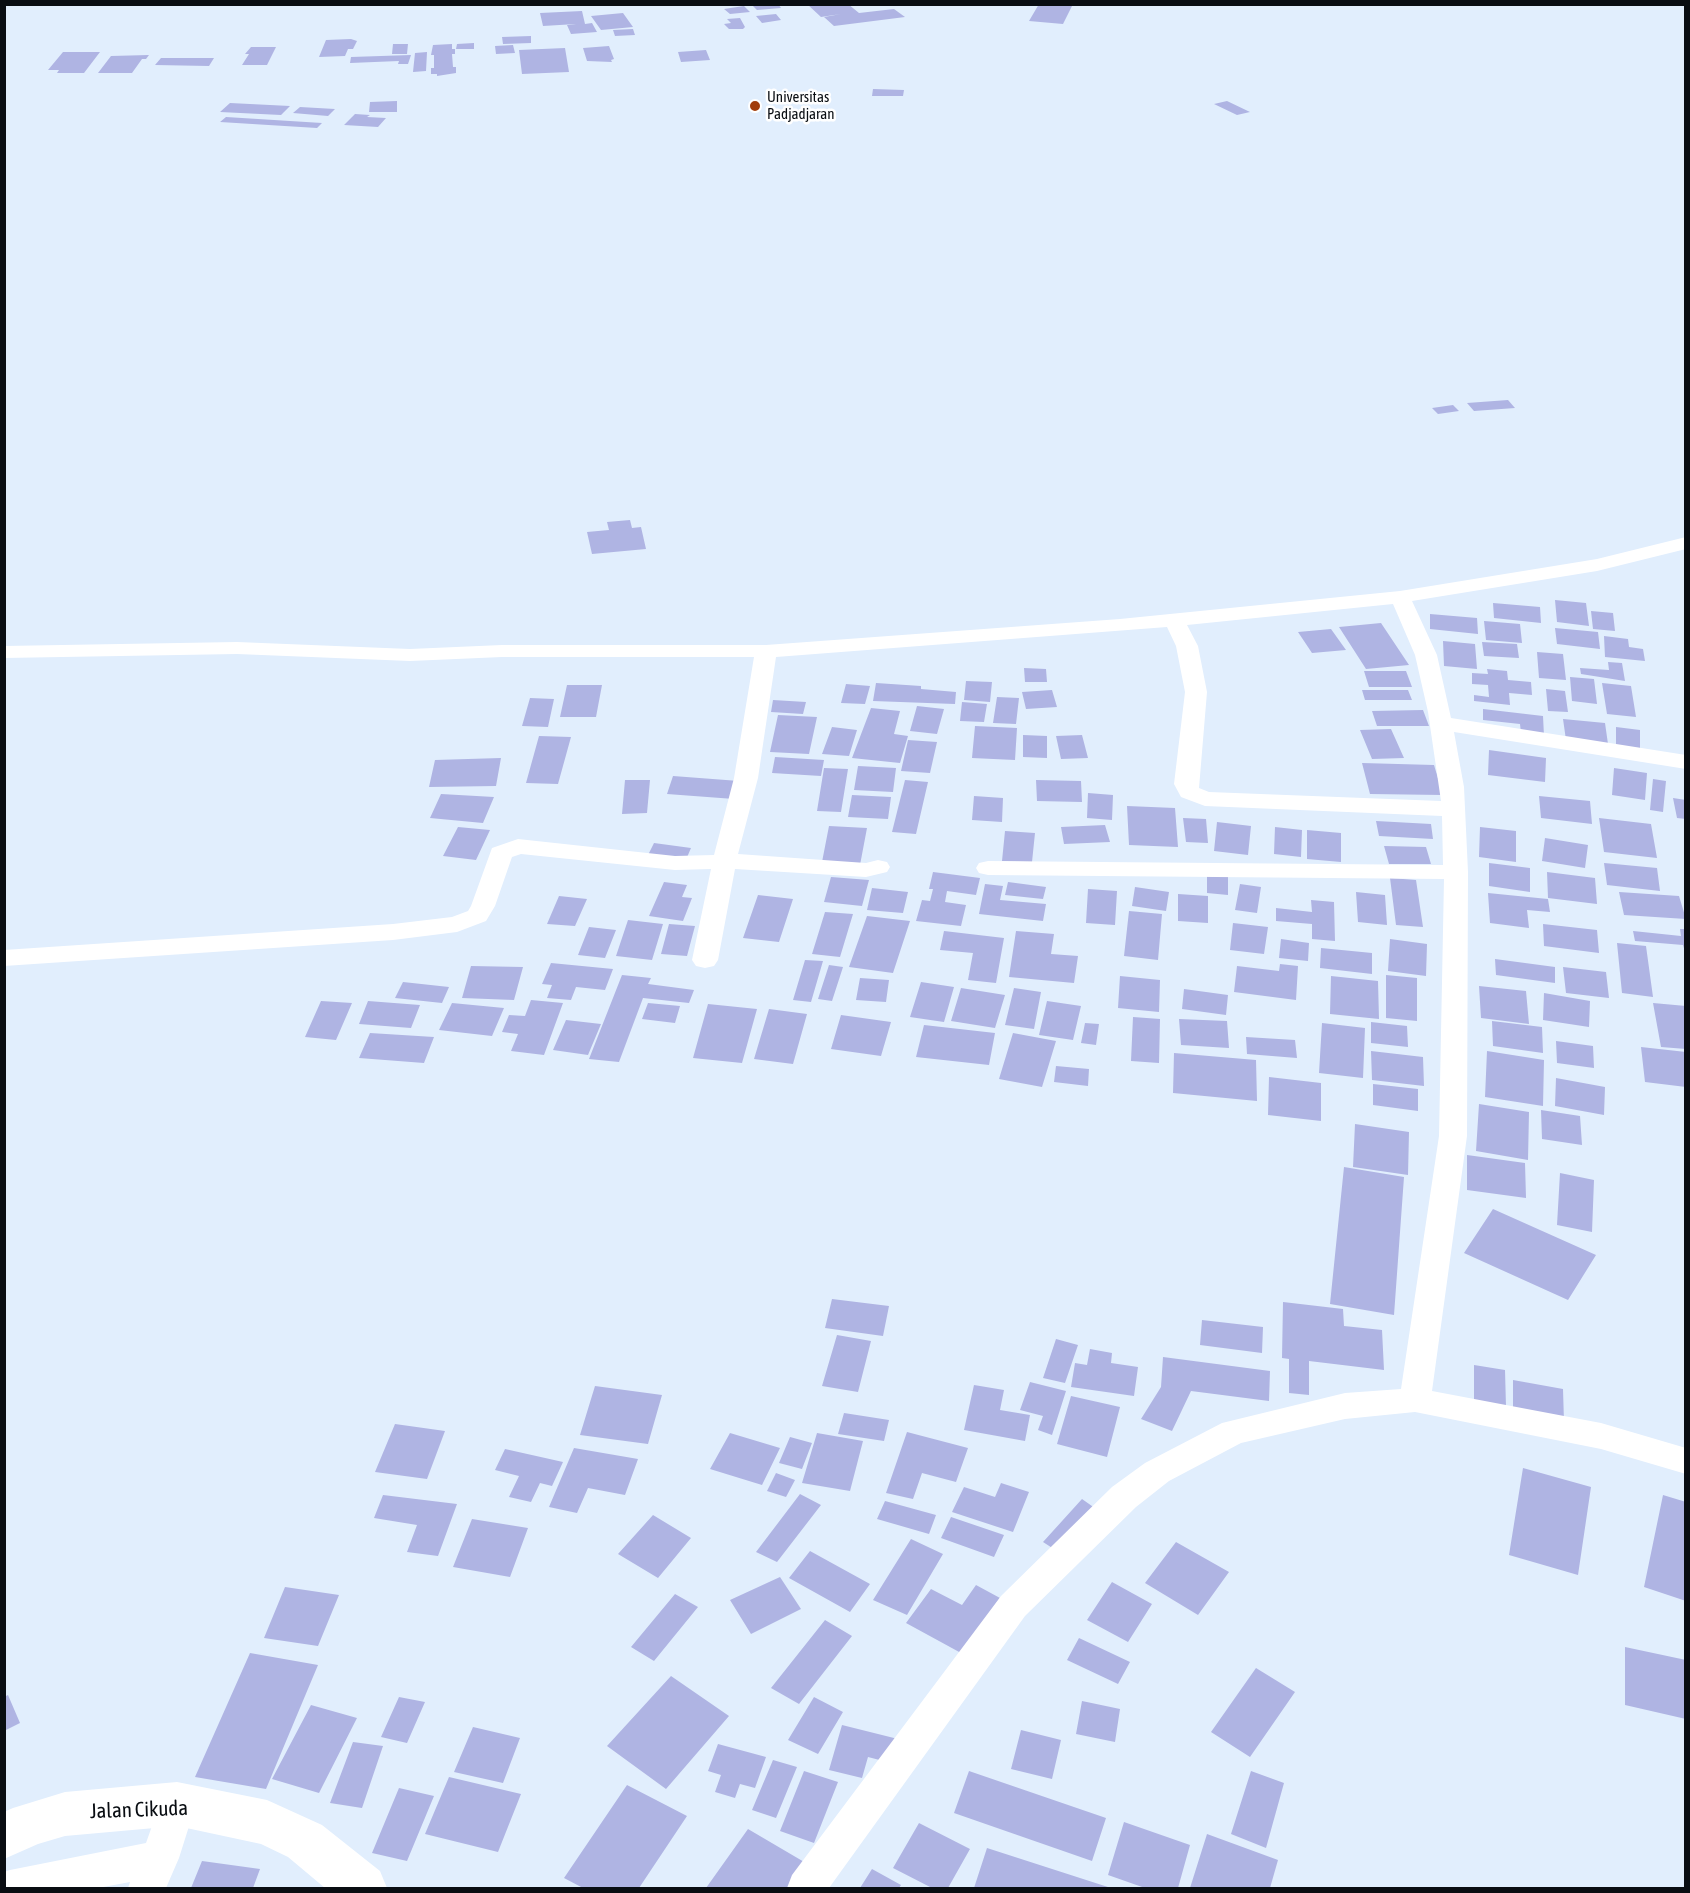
<!DOCTYPE html>
<html>
<head>
<meta charset="utf-8">
<style>
  body { margin:0 }
  #map { position:relative; width:1690px; height:1893px; overflow:hidden; background:#e1eefd; font-family:"Asap Condensed",sans-serif }
  canvas { display:block }
  .frame { position:absolute; inset:0; border:6px solid #090d12; pointer-events:none }
</style>
</head>
<body>
<div id="map">
<canvas width="1690" height="1893"></canvas>
<div class="frame"></div>
</div>
<script>
const context = document.querySelector('canvas').getContext('2d');
context.lineJoin = 'round';
function fill(path, color) {
  context.fillStyle = color;
  context.fill(path, 'evenodd');
}
function toPath(rows) {
  const path = new Path2D();
  for (const r of rows) {
    path.moveTo(r[0], r[1]);
    for (let i = 2; i < r.length; i += 2) path.lineTo(r[i], r[i + 1]);
  }
  return path;
}
function strokePath(path, color, width, dash) {
  context.strokeStyle = color;
  context.lineWidth = width;
  context.lineCap = dash ? 'butt' : 'round';
  context.setLineDash(dash || []);
  context.stroke(path);
}
function drawText(font, color, halo, rows, align = 'center') {
  context.font = font + ' "Asap Condensed",sans-serif';
  context.lineWidth = 5;
  context.setLineDash([]);
  context.textBaseline = 'middle';
  context.strokeStyle = halo;
  context.fillStyle = color;
  for (const [text, x, y, turn = 0] of rows) {
    context.save();
    context.translate(x, y);
    context.rotate((+turn || 0) * Math.PI / 180);
    context.textAlign = isNaN(turn) ? turn : align;
    if (halo) context.strokeText(text, 0, 0);
    context.fillText(text, 0, 0);
    context.restore();
  }
}
const building = toPath([
  [751,4,778,4,781,8,757,10],
  [807,4,848,4,859,13,894,9,905,17,834,26,824,17,841,14,821,17],
  [1039,4,1073,4,1063,24,1029,21],
  [744,6,750,12,730,14,724,9],
  [582,11,585,24,592,23,597,32,571,34,567,25,576,24,543,26,540,13],
  [623,13,633,27,601,30,591,16],
  [776,14,781,20,762,23,756,16],
  [740,18,745,27,743,29,729,29,724,24,731,23,727,19],
  [633,29,635,35,615,36,613,30],
  [531,36,531,43,503,44,502,37],
  [351,39,357,41,353,49,348,49,345,56,319,57,326,40],
  [474,43,474,49,456,49,457,44],
  [393,44,408,44,407,54,392,54],
  [452,44,452,49,455,49,455,54,452,54,453,67,456,67,456,73,437,76,437,74,431,74,431,68,434,68,434,55,431,55,433,45],
  [513,45,515,53,496,54,495,46],
  [609,46,614,59,611,60,612,62,587,61,583,48],
  [251,47,276,47,267,65,242,65,249,54,245,54],
  [565,48,569,72,522,74,519,50],
  [706,50,710,60,681,62,678,52],
  [63,52,100,52,84,73,57,73,59,70,48,70],
  [427,52,426,71,413,72,415,53],
  [149,55,146,59,142,59,132,73,98,73,111,56],
  [411,55,408,64,398,64,399,61,350,63,351,57],
  [161,58,214,58,209,66,155,65],
  [873,89,904,90,903,96,872,96],
  [397,101,397,112,369,112,370,102],
  [1227,101,1250,112,1237,115,1214,104],
  [230,103,290,106,281,115,220,112],
  [300,107,335,109,328,116,293,113],
  [355,114,370,115,367,117,386,118,378,127,344,125],
  [226,117,322,123,317,128,220,122],
  [1508,400,1515,408,1474,411,1467,403],
  [1453,405,1459,411,1438,414,1432,408],
  [630,520,632,528,641,527,646,549,592,554,587,532,609,530,607,522],
  [1555,600,1586,603,1589,626,1557,622],
  [1493,603,1540,607,1541,623,1494,618],
  [1591,611,1613,613,1615,631,1593,629],
  [1430,614,1477,618,1478,634,1430,629],
  [1484,621,1520,624,1522,643,1486,640],
  [1381,623,1409,665,1366,669,1339,627],
  [1555,628,1598,632,1600,649,1557,644],
  [1331,629,1346,650,1312,653,1298,632],
  [1604,636,1628,639,1629,647,1643,649,1645,661,1605,657],
  [1443,641,1475,644,1477,669,1444,666],
  [1482,642,1517,644,1519,658,1484,656],
  [1537,652,1563,654,1566,680,1539,678],
  [1608,662,1622,663,1625,681,1581,674,1580,668,1609,670],
  [1024,668,1046,669,1047,682,1025,682],
  [1487,669,1507,671,1508,680,1531,682,1532,695,1509,693,1510,705,1474,701,1474,695,1489,697,1488,685,1472,684,1472,673,1488,674],
  [1364,671,1406,671,1412,687,1369,687],
  [1570,677,1594,679,1597,704,1572,701],
  [966,681,992,682,990,702,964,700],
  [876,683,921,686,921,689,956,692,955,704,873,701],
  [1602,683,1631,686,1636,717,1607,714],
  [846,684,870,686,865,704,841,703],
  [567,685,602,685,596,717,560,717],
  [1546,689,1565,691,1568,712,1548,711],
  [1052,690,1057,707,1026,709,1022,692],
  [1362,690,1408,690,1412,700,1365,700],
  [997,697,1019,698,1016,724,993,723],
  [530,698,554,699,548,727,522,726],
  [773,700,806,702,803,714,771,712],
  [962,702,987,704,984,722,960,721],
  [917,706,944,709,937,734,910,731],
  [871,708,900,711,894,734,908,736,900,763,852,758],
  [1483,709,1543,716,1544,736,1521,733,1520,724,1483,720],
  [1423,710,1429,726,1377,726,1372,711],
  [778,715,817,717,809,754,770,752],
  [1563,719,1605,723,1608,744,1566,740],
  [975,726,1017,728,1015,760,972,758],
  [832,727,857,730,849,756,822,754],
  [1616,727,1640,730,1640,753,1616,749],
  [1391,729,1404,758,1372,759,1360,730],
  [1023,735,1047,736,1047,758,1023,757],
  [1082,735,1088,758,1061,759,1056,736],
  [539,736,571,737,558,784,526,783],
  [908,740,937,742,930,773,901,771],
  [1489,750,1546,758,1545,782,1488,775],
  [775,757,824,760,821,776,772,773],
  [501,758,496,786,429,787,435,760],
  [1362,763,1434,765,1443,795,1370,794],
  [858,766,896,768,893,792,854,790],
  [824,768,848,769,841,812,817,811],
  [1614,768,1647,773,1645,800,1612,795],
  [673,776,739,781,734,799,667,794],
  [1653,779,1666,781,1663,812,1650,810],
  [625,780,650,780,647,813,622,814],
  [905,780,928,782,916,834,892,832],
  [1036,780,1081,781,1082,802,1037,801],
  [1088,793,1113,795,1112,820,1087,818],
  [441,794,494,797,483,823,430,818],
  [852,795,891,797,888,819,848,817],
  [974,796,1003,798,1002,822,972,820],
  [1539,796,1590,801,1592,824,1541,818],
  [1673,798,1686,800,1686,819,1677,818],
  [1127,806,1175,808,1178,847,1129,845],
  [1183,818,1206,819,1208,843,1186,842],
  [1599,818,1651,824,1657,858,1604,852],
  [1376,821,1431,824,1433,839,1379,836],
  [1217,822,1251,826,1248,855,1214,851],
  [1105,825,1110,842,1064,844,1061,827],
  [829,826,867,828,860,865,822,862],
  [458,827,490,830,476,860,443,856],
  [1275,827,1302,830,1301,857,1274,854],
  [1480,827,1516,831,1516,862,1479,857],
  [1307,830,1341,833,1341,862,1307,859],
  [1005,831,1035,833,1032,862,1002,861],
  [1545,838,1588,845,1585,868,1542,861],
  [654,843,691,848,685,862,647,857],
  [1384,846,1426,847,1431,864,1389,864],
  [1489,863,1530,868,1530,892,1489,886],
  [1604,863,1657,868,1660,891,1607,885],
  [933,872,980,878,976,895,947,891,945,902,966,905,961,926,916,921,922,900,930,901,933,889,929,889],
  [1547,872,1595,878,1597,904,1548,898],
  [1207,876,1228,877,1228,895,1207,893],
  [831,877,869,880,862,906,824,902],
  [1390,878,1416,880,1423,927,1396,925],
  [664,882,687,885,682,897,692,898,683,921,649,916],
  [1008,882,1046,887,1043,899,1005,895],
  [985,884,1003,886,1000,900,1046,904,1043,921,979,914],
  [1240,884,1261,887,1257,913,1235,910],
  [1135,887,1169,892,1166,911,1132,906],
  [872,888,908,892,903,913,867,910],
  [1088,889,1117,891,1115,925,1086,923],
  [1356,892,1385,895,1387,925,1358,922],
  [1619,892,1679,896,1686,919,1624,915],
  [1488,893,1548,899,1550,912,1527,910,1529,928,1490,923],
  [1178,894,1208,896,1208,923,1178,921],
  [758,895,793,899,779,942,743,938],
  [559,896,587,899,575,926,547,924],
  [1311,900,1334,902,1335,941,1312,939,1312,924,1276,921,1276,908,1312,912],
  [1129,911,1162,914,1158,960,1124,956],
  [825,912,853,914,840,957,812,954],
  [867,916,910,921,893,973,849,967],
  [628,920,663,924,652,960,616,956],
  [1233,923,1268,927,1264,954,1230,950],
  [669,924,695,926,687,956,661,954],
  [1543,924,1597,930,1599,953,1544,946],
  [589,927,616,930,605,958,578,955],
  [1680,929,1686,929,1686,955,1683,945,1635,941,1633,931,1681,936],
  [944,931,1004,938,996,983,968,980,973,953,940,950],
  [1016,931,1054,934,1051,954,1078,956,1074,983,1009,977],
  [1281,939,1309,943,1308,961,1279,958],
  [1390,939,1427,944,1426,976,1388,971],
  [1617,943,1646,946,1653,997,1622,993],
  [1321,948,1372,953,1372,974,1320,968],
  [1495,959,1555,967,1555,983,1496,975],
  [805,960,823,961,811,1002,793,1000],
  [551,963,613,969,605,990,576,987,571,1000,547,998,552,985,542,984],
  [1280,964,1298,966,1296,1000,1234,992,1237,966,1279,971],
  [829,965,843,967,832,1001,818,999],
  [471,966,523,967,514,1000,462,998],
  [1563,967,1606,972,1609,998,1566,993],
  [622,975,651,978,648,984,694,990,689,1003,643,998,619,1062,589,1059],
  [1386,975,1417,978,1417,1021,1386,1018],
  [1120,976,1160,980,1159,1012,1118,1008],
  [1331,976,1378,981,1379,1019,1330,1014],
  [860,978,889,980,886,1002,856,1000],
  [403,982,449,987,442,1003,395,998],
  [921,982,954,987,944,1022,910,1017],
  [1479,986,1526,991,1529,1024,1481,1018],
  [961,988,1005,995,995,1028,951,1021],
  [1014,988,1041,992,1034,1029,1005,1025],
  [1184,989,1228,995,1226,1015,1182,1009],
  [1544,993,1590,1001,1589,1027,1543,1020],
  [531,1000,563,1003,544,1055,511,1051,518,1034,502,1032,509,1015,525,1016],
  [321,1001,352,1003,336,1040,305,1037],
  [368,1001,420,1005,411,1028,359,1024],
  [1047,1001,1081,1006,1073,1040,1039,1035],
  [452,1003,504,1008,492,1036,439,1030],
  [648,1003,680,1006,675,1023,642,1019],
  [1653,1003,1686,1006,1686,1049,1661,1047],
  [708,1004,757,1009,742,1063,693,1058],
  [769,1009,807,1014,793,1064,754,1059],
  [841,1015,891,1022,881,1056,831,1049],
  [1133,1017,1160,1019,1159,1063,1131,1061],
  [1179,1019,1227,1021,1229,1048,1181,1045],
  [566,1020,601,1024,588,1055,553,1050],
  [1492,1021,1542,1027,1543,1053,1493,1046],
  [1371,1022,1407,1026,1408,1047,1371,1043],
  [1085,1023,1099,1024,1096,1045,1081,1043],
  [1322,1023,1365,1028,1363,1078,1319,1073],
  [924,1025,995,1033,989,1065,916,1057],
  [370,1033,434,1037,424,1063,359,1058],
  [1013,1033,1056,1041,1042,1087,999,1079],
  [1246,1037,1295,1040,1297,1058,1247,1054],
  [1556,1041,1593,1046,1594,1068,1557,1063],
  [1641,1047,1686,1052,1686,1087,1645,1082],
  [1371,1051,1423,1057,1424,1086,1372,1080],
  [1487,1051,1544,1060,1543,1106,1485,1097],
  [1174,1053,1256,1060,1257,1101,1173,1093],
  [1056,1066,1089,1069,1088,1086,1054,1082],
  [1269,1077,1321,1083,1321,1121,1268,1115],
  [1556,1078,1605,1087,1604,1115,1555,1106],
  [1373,1084,1418,1089,1418,1111,1373,1105],
  [1479,1104,1529,1112,1528,1160,1476,1151],
  [1541,1110,1580,1116,1582,1145,1542,1139],
  [1355,1124,1409,1132,1408,1175,1353,1167],
  [1467,1155,1525,1163,1526,1198,1467,1190],
  [1344,1167,1404,1177,1394,1315,1330,1304],
  [1560,1173,1594,1180,1592,1232,1557,1225],
  [1493,1209,1596,1255,1568,1300,1464,1253],
  [832,1299,889,1306,883,1336,825,1328],
  [1283,1302,1343,1309,1344,1326,1382,1330,1384,1370,1309,1361,1309,1395,1289,1393,1289,1359,1282,1358],
  [1202,1320,1263,1327,1262,1353,1200,1345],
  [837,1335,871,1341,858,1392,822,1386],
  [1056,1339,1078,1345,1065,1383,1043,1378],
  [1090,1349,1112,1353,1111,1363,1138,1367,1134,1396,1071,1387,1075,1363,1087,1365],
  [1163,1357,1270,1371,1269,1401,1191,1391,1172,1431,1141,1419,1161,1387],
  [1474,1365,1505,1370,1506,1407,1474,1401],
  [1513,1380,1563,1389,1564,1422,1513,1413],
  [1030,1382,1066,1391,1052,1435,1038,1430,1043,1416,1020,1410],
  [974,1385,1004,1390,1000,1410,1030,1415,1025,1441,964,1430],
  [595,1386,662,1395,648,1444,580,1435],
  [1071,1396,1120,1407,1107,1457,1057,1444],
  [844,1413,889,1420,884,1441,838,1434],
  [395,1424,445,1431,427,1479,375,1472],
  [907,1432,968,1448,956,1482,922,1473,913,1499,886,1493],
  [730,1433,780,1448,762,1485,710,1469],
  [817,1433,863,1441,850,1491,802,1483],
  [790,1437,812,1443,802,1469,779,1463],
  [574,1448,638,1459,625,1495,588,1488,577,1513,549,1507],
  [505,1449,563,1462,552,1486,540,1483,531,1502,509,1497,519,1476,495,1470],
  [1523,1468,1591,1487,1578,1575,1509,1555],
  [776,1473,795,1480,786,1497,767,1491],
  [1001,1483,1029,1492,1013,1532,952,1512,964,1487,995,1497],
  [800,1494,821,1505,777,1562,756,1552],
  [383,1495,457,1504,438,1556,407,1552,417,1525,374,1518],
  [1663,1495,1686,1502,1686,1601,1644,1587],
  [1082,1499,1099,1511,1060,1553,1043,1542],
  [885,1501,936,1515,929,1534,877,1519],
  [653,1515,691,1538,658,1578,618,1554],
  [951,1517,1004,1535,994,1557,941,1538],
  [472,1519,528,1528,510,1577,453,1567],
  [911,1539,943,1554,907,1615,873,1600],
  [1176,1542,1229,1572,1198,1615,1145,1583],
  [810,1551,870,1584,850,1612,789,1578],
  [780,1577,801,1609,751,1634,730,1600],
  [1112,1582,1152,1604,1128,1642,1087,1620],
  [976,1585,1000,1598,961,1653,906,1623,931,1589,962,1605],
  [285,1587,339,1595,318,1646,264,1638],
  [675,1594,698,1607,654,1661,631,1647],
  [825,1620,852,1636,799,1704,771,1688],
  [1079,1638,1130,1662,1118,1684,1067,1660],
  [1625,1647,1686,1660,1686,1719,1625,1705],
  [250,1653,318,1665,266,1789,195,1777],
  [1256,1668,1295,1692,1250,1757,1211,1732],
  [671,1676,729,1716,666,1789,607,1746],
  [8,1695,20,1723,4,1731,4,1697],
  [399,1697,425,1702,407,1743,381,1737],
  [814,1697,843,1712,818,1754,788,1740],
  [1082,1701,1120,1709,1115,1742,1076,1734],
  [311,1705,357,1718,319,1793,272,1779],
  [842,1725,902,1740,895,1764,868,1757,862,1778,829,1770],
  [473,1727,520,1738,503,1783,454,1772],
  [1021,1730,1061,1740,1052,1779,1011,1769],
  [353,1742,383,1746,362,1808,330,1803],
  [718,1744,766,1757,755,1788,740,1784,735,1798,715,1792,721,1775,708,1771],
  [773,1760,797,1767,776,1818,752,1810],
  [804,1771,838,1782,814,1843,780,1831],
  [969,1771,1106,1818,1092,1861,954,1813],
  [1251,1771,1284,1783,1266,1848,1231,1834],
  [449,1777,521,1794,498,1852,425,1834],
  [627,1785,687,1816,639,1888,583,1888,564,1878],
  [399,1788,434,1796,407,1861,372,1853],
  [1124,1822,1190,1845,1178,1888,1145,1888,1108,1875],
  [919,1823,970,1849,948,1888,932,1888,893,1868],
  [748,1829,811,1866,796,1888,706,1888],
  [1207,1834,1278,1860,1270,1888,1190,1888],
  [987,1848,1111,1888,974,1888],
  [202,1861,260,1869,253,1888,191,1888],
  [872,1869,901,1885,899,1888,860,1888]
]);
const street = toPath([
  [1686,537,1686,549,1597,571,1412,601,1437,655,1451,718,1686,755,1686,769,1454,732,1464,787,1468,872,1467,1136,1432,1391,1601,1423,1686,1448,1686,1474,1601,1449,1415,1412,1345,1419,1241,1443,1169,1481,1136,1507,1025,1616,829,1888,787,1888,792,1875,1001,1596,1112,1487,1145,1463,1222,1423,1345,1393,1401,1389,1439,1136,1444,879,988,875,979,873,976,868,979,863,988,861,1443,865,1442,816,1205,806,1181,797,1174,784,1185,692,1176,646,1167,627,776,657,758,778,738,854,866,863,878,860,887,862,890,867,887,872,866,877,735,869,718,960,714,966,705,968,696,966,692,960,711,869,675,870,521,854,512,857,495,906,486,921,457,932,393,940,4,966,4,950,393,924,452,917,468,911,471,906,492,848,518,839,675,856,714,855,734,778,754,657,502,657,410,661,237,654,4,658,4,646,237,642,410,649,502,645,766,645,1120,619,1400,591,1597,559,1686,537],
  [1393,604,1415,655,1428,712,1441,801,1209,792,1199,788,1207,692,1198,646,1187,625,1393,604],
  [177,1787,190,1792,196,1804,179,1858,166,1888,128,1888,130,1882,98,1888,4,1888,4,1872,10,1870,146,1843,164,1792,177,1787]
]);
const secondary = toPath([
  [177,1782,267,1800,322,1825,380,1871,387,1888,325,1888,288,1857,261,1844,177,1826,65,1836,38,1844,4,1859,4,1812,13,1808,65,1792,177,1782]
]);
const markers = [
  [755,106,6,"#a13d0c"]
];
const farPoinames = [
  ["Universitas",767,97],
  ["Padjadjaran",767,114]
];
const nearStreetnames = [
  ["Jalan Cikuda",139,1810,-2]
];
fill(building, '#afb4e3');
fill(street, '#fff');
fill(secondary, '#fff');
for (const [x, y, r, color] of markers) {
  const dot = new Path2D();
  dot.arc(x, y, r, 0, 2 * Math.PI);
  context.fillStyle = color;
  context.fill(dot);
  strokePath(dot, '#fff', 2);
}
drawText('15px', '#090d12', '#fff', farPoinames, 'left');
drawText('21px', '#090d12', '#fff', nearStreetnames);
</script>
</body>
</html>
